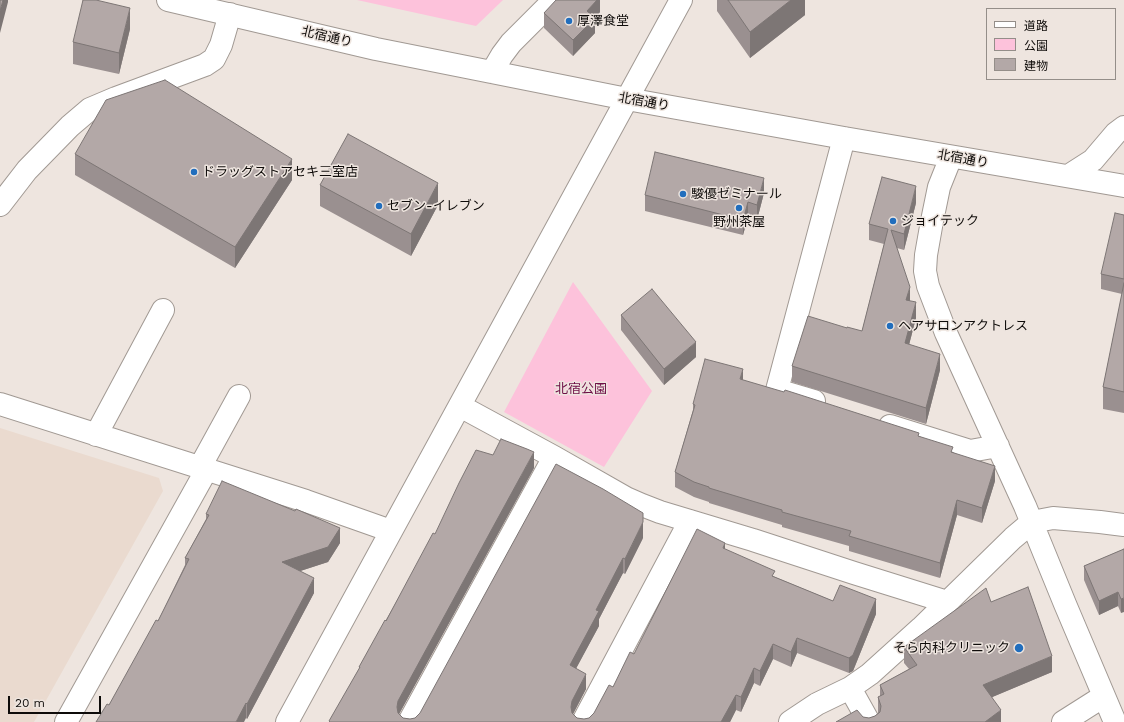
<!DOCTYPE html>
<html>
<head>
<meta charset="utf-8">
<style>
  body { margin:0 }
  #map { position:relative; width:1124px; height:722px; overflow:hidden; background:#eee5df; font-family:"Work Sans","Noto Sans JP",sans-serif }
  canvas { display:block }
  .legend { position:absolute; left:986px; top:8px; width:130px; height:72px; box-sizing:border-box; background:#eee5df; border:1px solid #948e89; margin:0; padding:5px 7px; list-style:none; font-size:12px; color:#0e0b09 }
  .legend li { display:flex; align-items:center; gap:8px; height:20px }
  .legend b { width:20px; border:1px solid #948e89 }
  .scale { position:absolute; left:8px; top:696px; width:93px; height:18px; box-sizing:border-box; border:2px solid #0e0b09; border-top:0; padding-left:5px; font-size:12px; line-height:14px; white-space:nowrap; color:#0e0b09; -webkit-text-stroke:3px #eee5df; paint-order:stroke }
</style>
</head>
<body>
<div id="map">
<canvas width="1124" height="722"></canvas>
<ul class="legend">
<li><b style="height:5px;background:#fff"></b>道路</li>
<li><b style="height:11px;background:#fdc2db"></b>公園</li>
<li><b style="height:11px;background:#b3a8a7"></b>建物</li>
</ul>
<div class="scale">20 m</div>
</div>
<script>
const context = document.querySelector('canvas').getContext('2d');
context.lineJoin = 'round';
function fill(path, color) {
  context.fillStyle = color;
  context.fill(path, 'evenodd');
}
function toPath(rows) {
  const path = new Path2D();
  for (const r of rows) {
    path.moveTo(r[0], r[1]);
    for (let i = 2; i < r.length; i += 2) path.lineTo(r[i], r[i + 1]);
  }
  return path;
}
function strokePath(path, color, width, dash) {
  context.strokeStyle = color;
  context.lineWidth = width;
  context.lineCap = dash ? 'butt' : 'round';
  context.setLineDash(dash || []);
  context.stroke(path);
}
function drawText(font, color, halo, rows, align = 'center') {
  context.font = font + ' "Work Sans","Noto Sans JP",sans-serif';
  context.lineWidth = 3;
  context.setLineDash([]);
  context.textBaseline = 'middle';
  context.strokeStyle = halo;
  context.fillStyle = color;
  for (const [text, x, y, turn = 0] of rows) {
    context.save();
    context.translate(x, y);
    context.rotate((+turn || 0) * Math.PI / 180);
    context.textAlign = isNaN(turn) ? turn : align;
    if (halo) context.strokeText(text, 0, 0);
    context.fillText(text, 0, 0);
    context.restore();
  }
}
const built = toPath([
  [0,428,159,478,163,491,34,722,0,722]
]);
const green = toPath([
  [357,0,503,0,476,26],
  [573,282,652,391,604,467,504,412]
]);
const minor = toPath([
  [168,0,376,49,627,99,844,138,1124,186],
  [492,72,502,55,511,43,554,0],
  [951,157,939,187,932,221,926,255,925,271,928,286,946,333,1025,506,1065,604,1115,722],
  [1068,176,1093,160,1116,133,1124,127],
  [0,205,27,170,70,126,90,109,116,98,205,65,214,59,221,45,230,14],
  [814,401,777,390,844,138],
  [0,404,306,501,391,531],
  [460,406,554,457,626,498,642,505,660,512,753,540,854,573,947,602],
  [890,426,970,451,998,446],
  [96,435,163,310],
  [200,467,239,396],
  [850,688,869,722],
  [66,722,207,469],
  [287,722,627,99,681,0],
  [409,722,554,457],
  [583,722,690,521],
  [790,722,817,704,850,688,870,674,921,628,1013,538,1032,522,1053,518,1100,522,1124,525],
  [1063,722,1104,696]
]);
const wall = toPath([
  [600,0,600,12,595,18,595,33,573,56,544,28,544,13],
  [717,0,805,0,805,15,750,58,717,11],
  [130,29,119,74,73,64,73,42],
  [75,154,292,180,235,268,75,175],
  [320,185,438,205,411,256,320,206],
  [764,193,757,220,748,217,743,235,645,211,645,195],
  [916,203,904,250,897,248,910,301,916,318,909,345,940,370,926,424,792,382,792,366,847,328,862,331,884,244,869,240,869,224],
  [1124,215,1124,413,1103,409,1103,387,1122,294,1101,289,1101,274],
  [621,315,696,357,664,385,621,330],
  [743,380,919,436,953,452,995,481,982,523,957,515,940,578,849,551,849,546,782,527,782,525,709,503,709,502,694,497,675,487,675,472,693,410,693,404],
  [534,468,399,714,403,718,410,719,415,718,643,538,625,574,623,573,599,619,599,626,576,668,586,689,573,714,577,718,584,719,589,718,594,713,613,687,634,654,725,549,775,577,833,601,876,614,853,671,849,673,797,653,791,667,773,659,760,686,754,683,741,712,736,710,730,722,329,722,359,669,359,667,435,534],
  [206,514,340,543,328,562,300,571,314,593,247,719,246,718,109,705,158,621,185,565,185,558,206,519],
  [1124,549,1121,613,1118,606,1099,615,1084,580,1084,566],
  [991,602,1052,672,992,697,1001,722,836,722,863,717,869,718,875,716,878,713,878,697,880,696,880,685,909,669,904,663,904,647]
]);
const shadedWall = toPath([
  [3,0,8,0,8,2,0,33,0,11],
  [597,0,600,0,600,12,587,26,587,11],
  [791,0,805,0,805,15,750,58,750,32],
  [130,8,130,29,119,74,119,53],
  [595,18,595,33,573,56,573,40],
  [292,159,292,180,235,268,235,247],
  [764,178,764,193,757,220,757,205],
  [438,183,438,205,411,256,411,234],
  [916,186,916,203,904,250,904,234],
  [748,202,748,217,743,235,743,220],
  [910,287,910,303,906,300],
  [916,302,916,318,905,360,905,343],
  [696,342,696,357,664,385,664,369],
  [940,354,940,370,926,424,926,408],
  [743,369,743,384,740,379],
  [534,452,534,468,398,716,397,707,398,701],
  [995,466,995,481,982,523,982,508],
  [957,500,957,515,940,578,940,563],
  [643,522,643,538,625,574,625,559],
  [340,528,340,543,328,562,282,577,282,562],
  [725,543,725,558,723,548],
  [623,558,623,573,599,619,599,626,570,680,570,665,596,610],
  [314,578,314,593,247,719,247,704],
  [1118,592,1118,606,1099,615,1099,601],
  [1124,598,1124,612,1121,613,1121,599],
  [876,599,876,614,853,671,849,673,849,658],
  [797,638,797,653,791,667,791,652],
  [773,644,773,659,760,686,760,671],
  [1052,656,1052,672,983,701,983,685],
  [754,668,754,683,741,712,741,697],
  [586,674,586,689,572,716,571,707,572,701],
  [736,695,736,710,730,722,721,722],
  [246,703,246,718,244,722,236,722],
  [1001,710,1001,722,985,722]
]);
const building = toPath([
  [0,0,3,0,0,11,0,0],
  [83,0,96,0,130,8,119,53,73,42,83,0],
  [556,0,597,0,587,11,595,18,573,40,544,13,556,0],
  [728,0,791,0,750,32,728,0],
  [165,80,292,159,235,247,75,154,106,100,165,80],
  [348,134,438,183,411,234,320,185,348,134],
  [655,152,764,178,757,205,748,202,743,220,645,195,655,152],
  [882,177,916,186,904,234,891,230,910,287,906,300,916,302,905,343,940,354,926,408,792,366,808,316,847,328,847,327,862,331,888,229,869,224,882,177],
  [1115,213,1124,215,1124,279,1101,274,1115,213],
  [1124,283,1124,392,1103,387,1124,283],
  [652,289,696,342,664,369,621,315,652,289],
  [705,359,743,369,740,379,784,392,785,390,919,433,918,436,953,447,951,452,995,466,982,508,957,500,940,563,849,536,851,531,782,512,782,510,709,488,709,487,694,482,675,472,695,405,693,404,705,359],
  [501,439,527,449,534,452,398,701,397,707,398,713,403,718,410,719,415,718,420,713,556,464,603,489,643,513,643,522,625,559,623,558,596,610,599,611,570,665,586,674,572,701,571,707,572,713,577,718,584,719,589,718,594,713,609,685,613,687,630,652,634,654,697,529,725,543,723,548,775,571,772,576,833,601,840,585,876,599,853,655,849,658,797,638,791,652,773,644,760,671,754,668,741,697,736,695,721,722,330,722,329,721,360,667,359,667,385,620,386,621,433,533,435,534,459,483,476,450,493,455,501,439],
  [222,481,295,511,296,509,340,528,328,547,282,562,314,578,247,704,246,703,236,722,96,722,107,704,109,705,156,620,158,621,189,559,185,558,209,515,206,514,222,481],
  [1124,549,1124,598,1121,599,1118,592,1099,601,1084,566,1124,549],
  [1028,587,1052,656,983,685,1001,710,985,722,836,722,857,710,863,717,869,718,875,716,880,712,881,706,878,697,884,694,880,685,917,665,904,647,986,588,991,602,1028,587]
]);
const markers = [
  [569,21,4,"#216ebd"],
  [194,172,4,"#216ebd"],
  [683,194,4,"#216ebd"],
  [379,206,4,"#216ebd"],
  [739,208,4,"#216ebd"],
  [893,221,4,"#216ebd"],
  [890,326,4,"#216ebd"],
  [1019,648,5,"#216ebd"]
];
const poiNames = [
  ["厚澤食堂",577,21],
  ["ドラッグストアセキ三室店",202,172],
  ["駿優ゼミナール",691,194],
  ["セブン-イレブン",387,206],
  ["ジョイテック",901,221],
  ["野州茶屋",739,222,"center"],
  ["ヘアサロンアクトレス",898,326],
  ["そら内科クリニック",1010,648,"right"]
];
const streetNames = [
  ["北宿通り",327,37,13],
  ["北宿通り",644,102,10],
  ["北宿通り",963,159,10]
];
const parkNames = [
  ["北宿公園",581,389]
];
fill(built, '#eadacf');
fill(green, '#fdc2db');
strokePath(minor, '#a19993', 24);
strokePath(minor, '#fff', 22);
fill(wall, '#9a9090');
fill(shadedWall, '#7d7675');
fill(building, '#b3a8a7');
strokePath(building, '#7d7675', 1);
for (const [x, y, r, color] of markers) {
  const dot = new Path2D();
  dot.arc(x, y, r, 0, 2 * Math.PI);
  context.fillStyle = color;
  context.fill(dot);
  strokePath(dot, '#eee5df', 1.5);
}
drawText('13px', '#0e0b09', '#eee5df', poiNames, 'left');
drawText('13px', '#0e0b09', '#eee5df', streetNames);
drawText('13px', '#6e0e46', '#eee5df', parkNames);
</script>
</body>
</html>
